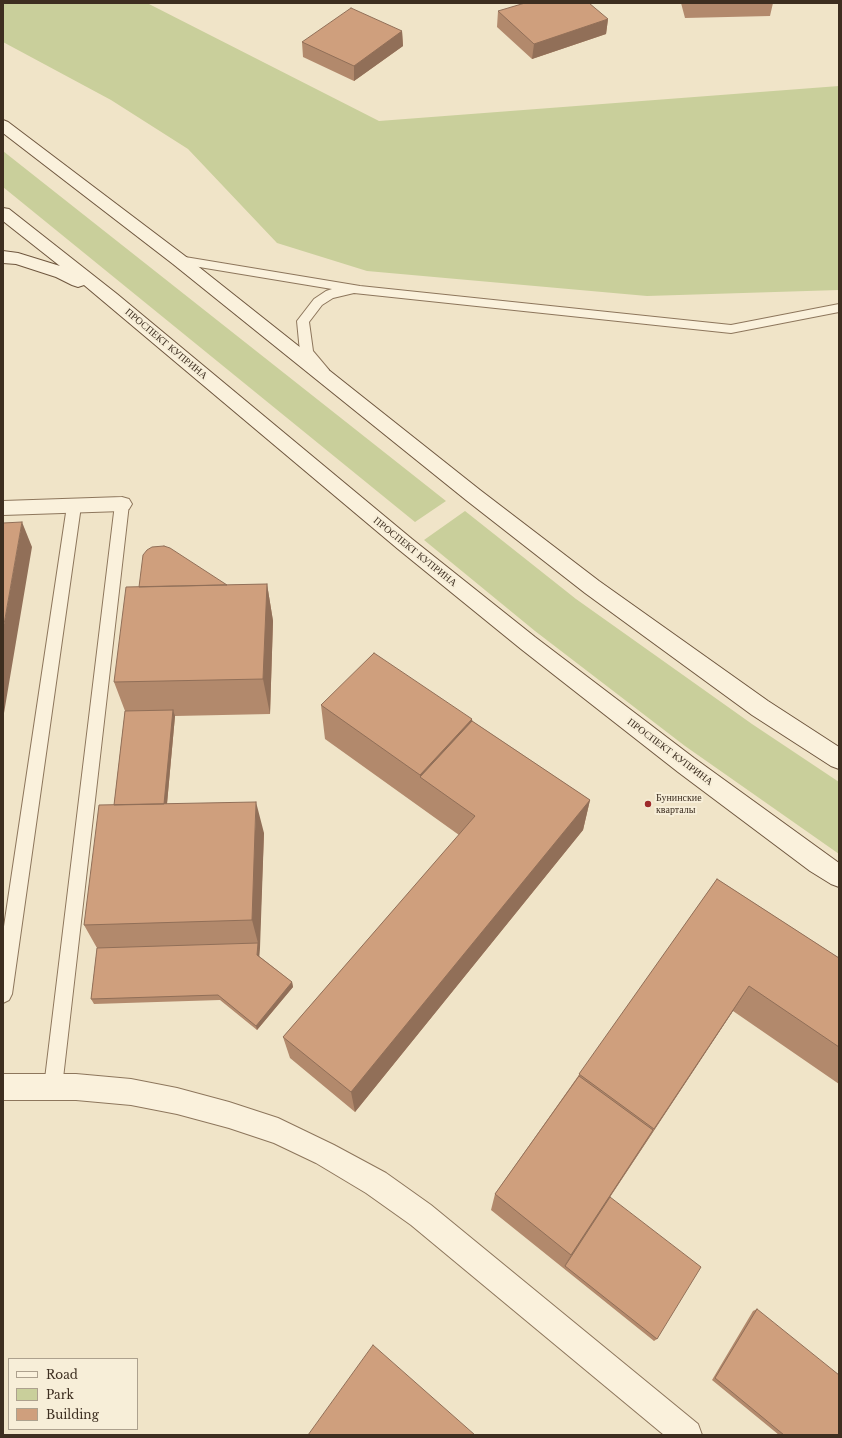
<!DOCTYPE html>
<html>
<head>
<meta charset="utf-8">
<style>
  body { margin:0 }
  #map { position:relative; width:842px; height:1438px; overflow:hidden; background:#f0e4c8; font-family:"Libre Baskerville",serif }
  canvas { display:block }
  .frame { position:absolute; inset:0; border:4px solid #3d2e20; pointer-events:none }
  .legend { position:absolute; left:8px; top:1358px; width:130px; height:72px; box-sizing:border-box; background:#f7eed8; border:1px solid #ada18e; margin:0; padding:5px 7px; list-style:none; font-size:12px; color:#3d2e20 }
  .legend li { display:flex; align-items:center; gap:8px; height:20px }
  .legend b { width:20px; border:1px solid #ada18e }
</style>
</head>
<body>
<div id="map">
<canvas width="842" height="1438"></canvas>
<div class="frame"></div>
<ul class="legend">
<li><b style="height:5px;background:#faf1dc"></b>Road</li>
<li><b style="height:11px;background:#c9cf9b"></b>Park</li>
<li><b style="height:11px;background:#cf9f7d"></b>Building</li>
</ul>
</div>
<script>
const context = document.querySelector('canvas').getContext('2d');
context.lineJoin = 'round';
function fill(path, color) {
  context.fillStyle = color;
  context.fill(path, 'evenodd');
}
function toPath(rows) {
  const path = new Path2D();
  for (const r of rows) {
    path.moveTo(r[0], r[1]);
    for (let i = 2; i < r.length; i += 2) path.lineTo(r[i], r[i + 1]);
  }
  return path;
}
function strokePath(path, color, width, dash) {
  context.strokeStyle = color;
  context.lineWidth = width;
  context.lineCap = dash ? 'butt' : 'round';
  context.setLineDash(dash || []);
  context.stroke(path);
}
function drawText(font, color, halo, rows, align = 'center') {
  context.font = font + ' "Libre Baskerville",serif';
  context.lineWidth = 4;
  context.setLineDash([]);
  context.textBaseline = 'middle';
  context.strokeStyle = halo;
  context.fillStyle = color;
  for (const [text, x, y, turn = 0] of rows) {
    context.save();
    context.translate(x, y);
    context.rotate((+turn || 0) * Math.PI / 180);
    context.textAlign = isNaN(turn) ? turn : align;
    if (halo) context.strokeText(text, 0, 0);
    context.fillText(text, 0, 0);
    context.restore();
  }
}
const green = toPath([
  [3,3,147,3,379,121,839,86,839,290,647,296,367,271,277,243,188,149,111,100,3,42],
  [3,151,446,501,415,522,3,187],
  [465,511,576,599,752,724,839,782,839,854,685,746,535,631,424,540]
]);
const lane = toPath([
  [179,256,360,286,731,325,839,304,839,312,731,333,354,293,333,298,322,305,309,322,313,351,329,370,327,373,322,375,317,373,300,352,297,321,314,299,326,291,332,289,175,263,173,260,175,257,179,256],
  [122,499,127,500,129,504,62,1087,60,1094,53,1096,46,1094,44,1087,115,504,117,500,122,499],
  [74,501,79,502,81,506,12,994,9,1000,3,1003,3,933,67,506,69,502,74,501]
]);
const street = toPath([
  [122,497,129,499,132,504,129,509,122,511,3,515,3,501,122,497],
  [3,1074,76,1074,131,1079,177,1088,229,1102,278,1118,334,1145,386,1173,431,1205,698,1424,702,1435,664,1435,411,1225,366,1193,316,1163,274,1143,229,1128,177,1114,131,1105,76,1100,3,1100,3,1074]
]);
const secondary = toPath([
  [3,120,8,122,185,256,480,490,599,581,768,701,839,747,839,769,831,766,752,715,585,593,466,500,173,264,3,133,3,120],
  [3,208,9,209,117,294,412,539,535,637,694,758,839,863,839,887,831,884,810,871,678,772,521,649,398,549,84,285,78,287,72,285,56,277,16,264,3,263,3,251,18,253,60,266,3,221,3,208]
]);
const wall = toPath([
  [681,3,773,3,770,16,685,18],
  [498,11,608,19,606,34,532,59,497,27],
  [402,31,403,46,354,81,303,57,302,42],
  [267,584,273,621,270,714,175,716,167,804,264,833,259,956,292,982,293,987,257,1030,220,1000,94,1004,91,999,97,948,84,925,114,805,125,711,114,682,227,585],
  [321,705,472,719,472,721,590,800,583,830,355,1112,290,1058,283,1037,459,835,325,739],
  [717,879,839,958,839,1084,733,1011,610,1197,657,1339,654,1341,491,1210,495,1194],
  [757,1309,839,1435,779,1435,712,1380,753,1311]
]);
const shadedWall = toPath([
  [608,19,606,34,532,59,534,44],
  [402,31,403,46,354,81,354,66],
  [22,522,32,547,3,719,3,630],
  [267,584,273,621,270,714,263,679],
  [173,710,175,716,164,836,161,830],
  [472,719,470,753,420,777,420,807,420,775],
  [590,800,583,830,355,1112,351,1092],
  [256,802,264,833,260,948,259,960,257,955,258,943,252,920],
  [292,982,293,987,257,1030,256,1026],
  [749,986,733,1011,563,1268,571,1255]
]);
const building = toPath([
  [525,3,589,3,608,19,534,44,498,11,525,3],
  [351,8,402,31,354,66,302,42,351,8],
  [22,522,3,630,3,523,22,522],
  [164,546,170,548,227,585,139,587,143,555,147,550,152,547,164,546],
  [267,584,263,679,114,682,126,587,267,584],
  [374,653,472,719,420,775,321,705,374,653],
  [173,710,164,804,114,805,125,711,173,710],
  [472,721,590,800,351,1092,283,1037,475,816,420,777,472,721],
  [256,802,252,920,84,925,99,805,256,802],
  [717,879,839,958,839,1047,749,986,654,1129,579,1074,717,879],
  [258,943,257,955,292,982,256,1026,218,995,91,999,97,948,258,943],
  [579,1076,653,1130,571,1255,495,1194,579,1076],
  [610,1197,701,1267,657,1339,565,1266,610,1197],
  [757,1309,839,1375,839,1435,784,1435,715,1378,757,1309],
  [373,1345,475,1435,308,1435,373,1345]
]);
const markers = [
  [648,804,4,"#9e2a2b"]
];
const streetNames = [
  ["ПРОСПЕКТ КУПРИНА",166,344,40],
  ["ПРОСПЕКТ КУПРИНА",415,552,39],
  ["ПРОСПЕКТ КУПРИНА",670,752,37]
];
const poiNames = [
  ["Бунинские",656,798],
  ["кварталы",656,810]
];
fill(green, '#c9cf9b');
strokePath(lane, '#8d765c', 2);
strokePath(street, '#8d765c', 2);
strokePath(secondary, '#6f573f', 2);
fill(lane, '#faf1dc');
fill(street, '#faf1dc');
fill(secondary, '#faf1dc');
fill(wall, '#b2896c');
fill(shadedWall, '#916f58');
fill(building, '#cf9f7d');
strokePath(building, '#916f58', 1);
for (const [x, y, r, color] of markers) {
  const dot = new Path2D();
  dot.arc(x, y, r, 0, 2 * Math.PI);
  context.fillStyle = color;
  context.fill(dot);
  strokePath(dot, '#f7eed8', 1.5);
}
drawText('10px', '#3d2e20', '#f7eed8', streetNames);
drawText('10px', '#3d2e20', '#f7eed8', poiNames, 'left');
</script>
</body>
</html>
